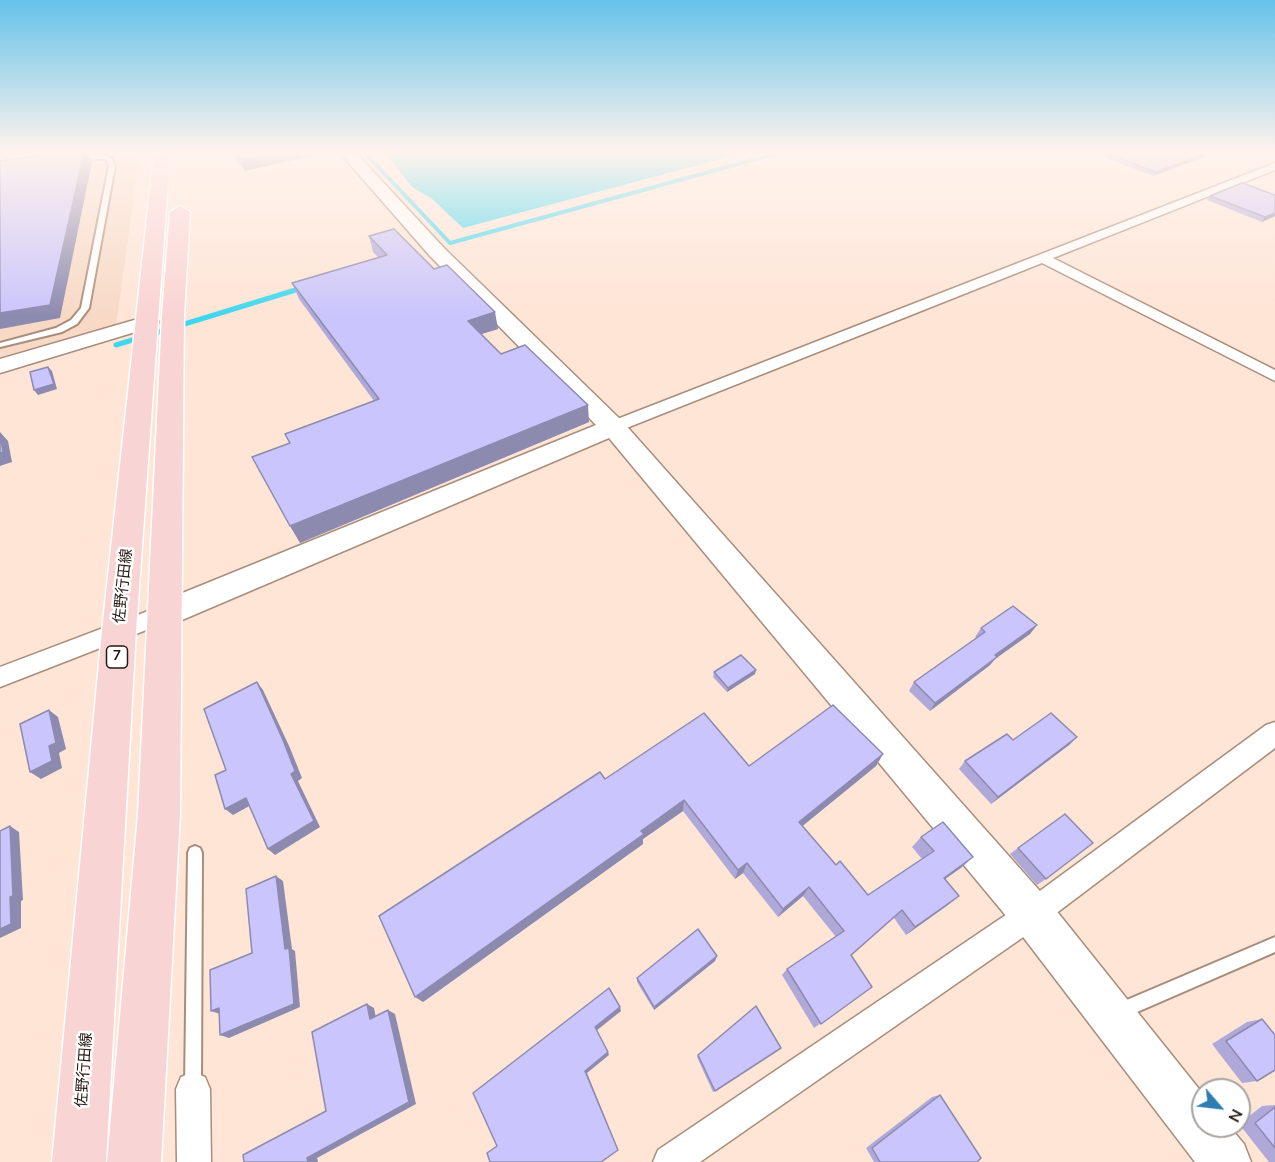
<!DOCTYPE html>
<html>
<head>
<meta charset="utf-8">
<style>
  body { margin:0 }
  #map { position:relative; width:1275px; height:1162px; overflow:hidden; background:#fee5d6; font-family:"Nunito Sans",sans-serif }
  canvas { display:block }
  .north { position:absolute; left:1191px; top:1078px; width:60px; height:60px; box-sizing:border-box; background:#fff; border:2px solid #a7a3a0; border-radius:50%; rotate:118deg; font-size:16px; font-weight:700; line-height:24px; text-align:center; color:#241912 }
  .north::after { content:''; display:block; margin:auto; width:21px; height:27px; background:#2c7faf; clip-path:polygon(50% 0,100% 100%,50% 72%,0 100%) }
</style>
</head>
<body>
<div id="map">
<canvas width="1275" height="1162"></canvas>
<div class="north">N</div>
</div>
<script>
const context = document.querySelector('canvas').getContext('2d');
context.lineJoin = 'round';
function fill(path, color) {
  context.fillStyle = color;
  context.fill(path, 'evenodd');
}
function toPath(rows) {
  const path = new Path2D();
  for (const r of rows) {
    path.moveTo(r[0], r[1]);
    for (let i = 2; i < r.length; i += 2) path.lineTo(r[i], r[i + 1]);
  }
  return path;
}
function strokePath(path, color, width, dash) {
  context.strokeStyle = color;
  context.lineWidth = width;
  context.lineCap = dash ? 'butt' : 'round';
  context.setLineDash(dash || []);
  context.stroke(path);
}
function drawText(font, color, halo, rows, align = 'center') {
  context.font = font + ' "Nunito Sans","Noto Sans JP",sans-serif';
  context.lineWidth = 5;
  context.setLineDash([]);
  context.textBaseline = 'middle';
  context.strokeStyle = halo;
  context.fillStyle = color;
  for (const [text, x, y, turn = 0] of rows) {
    context.save();
    context.translate(x, y);
    context.rotate((+turn || 0) * Math.PI / 180);
    context.textAlign = isNaN(turn) ? turn : align;
    if (halo) context.strokeText(text, 0, 0);
    context.fillText(text, 0, 0);
    context.restore();
  }
}
const built = toPath([
  [0,153,140,153,116,325,0,359]
]);
const water = toPath([
  [385,153,743,153,463,228,431,198,412,187]
]);
const streamFar1 = toPath([
  [365,153,450,243,778,153]
]);
const stream = toPath([
  [116,345,302,288]
]);
const lane = toPath([
  [104,155,111,158,115,166,89,308,77,324,62,332,0,347,0,343,56,328,71,320,81,308,109,166,107,160,103,159,75,159,72,157,75,155,104,155],
  [195,846,200,848,202,853,201,1087,199,1093,193,1095,187,1093,185,1087,188,853,190,848,195,846],
  [1275,937,1275,952,1121,1019,1115,1017,1113,1011,1115,1005,1275,937]
]);
const street = toPath([
  [1275,163,1275,170,1053,258,1275,370,1275,381,1042,263,619,431,613,433,604,427,607,423,1275,163],
  [164,605,172,608,175,614,172,620,0,687,0,667,164,605],
  [1275,722,1275,748,1042,924,700,1162,653,1162,658,1150,1022,904,1266,725,1275,722],
  [193,1072,205,1077,210,1089,211,1162,177,1162,176,1089,181,1077,193,1072]
]);
const secondary = toPath([
  [340,153,356,153,444,248,622,421,1047,899,1203,1094,1203,1126,1229,1126,1244,1144,1251,1162,1195,1162,1017,929,609,438,175,623,164,627,153,623,148,614,153,605,596,425,430,256,340,153],
  [148,316,155,318,159,322,155,326,0,373,0,359,148,316]
]);
const primary = toPath([
  [154,153,170,153,136,631,106,1162,52,1162,102,631,154,153],
  [180,206,190,212,184,315,180,814,161,1162,107,1162,138,814,162,315,170,212,180,206]
]);
const wall = toPath([
  [231,153,322,153,245,171],
  [1094,153,1207,153,1205,157,1153,176],
  [1275,195,1275,216,1262,222,1207,200,1210,196],
  [369,236,434,269,498,329,481,334,501,354,589,422,300,543,289,443,285,434,374,401,299,299,292,283,379,258,373,252],
  [1037,625,1030,634,995,659,990,665,930,711,909,691,914,682,977,638,975,637,981,628],
  [714,672,755,674,727,692,713,677],
  [1077,737,1069,745,991,804,959,769,965,761,1013,740],
  [883,754,876,766,802,826,836,865,868,895,922,859,912,847,921,837,962,867,945,879,959,896,906,935,894,918,851,956,872,987,814,1028,782,975,787,969,836,937,803,896,778,917,743,873,735,879,683,811,643,839,643,844,423,1002,605,779],
  [1018,848,1046,879,1037,885,1010,854],
  [717,956,715,961,654,1010,637,982,637,978],
  [1262,1019,1257,1081,1242,1083,1212,1044,1247,1022],
  [781,1048,713,1092,697,1057,698,1055],
  [940,1095,977,1162,874,1162,866,1148,932,1097],
  [1275,1105,1275,1162,1269,1162,1239,1124,1262,1106]
]);
const shadedWall = toPath([
  [84,153,87,153,92,162,60,318,0,329,0,313],
  [270,153,322,153,245,171,241,160],
  [1207,153,1205,157,1153,176,1155,172],
  [1275,213,1275,216,1262,222,1265,217],
  [495,312,498,329,472,337,468,321],
  [48,367,52,371,57,389,38,395,34,390],
  [588,405,589,422,300,543,290,526],
  [0,432,8,441,12,462,0,466],
  [1037,625,1030,634,995,659,990,665,930,711,935,703,995,655],
  [756,670,755,674,727,692,728,688],
  [257,682,263,690,290,748,302,778,298,781,320,827,275,855,268,849,291,774],
  [49,710,58,717,66,749,59,753,62,768,41,779,30,772,49,746],
  [1077,737,1069,745,991,804,998,797],
  [883,754,876,766,794,833,799,822],
  [246,798,253,804,233,815,225,809],
  [684,800,683,811,643,839,643,844,423,1002,415,997],
  [10,826,19,832,23,900,21,901,21,928,0,938,0,929],
  [973,857,962,867,934,887,944,878],
  [747,863,743,873,735,879,738,870],
  [276,876,283,881,292,949,295,951,300,1007,229,1038,220,1035,285,949],
  [809,887,803,896,778,917,783,909],
  [959,896,948,905,906,935,915,927],
  [717,956,715,961,654,1010,654,1007],
  [367,1004,374,1008,377,1023,370,1019],
  [620,1007,621,1011,596,1031,595,1027],
  [219,1008,220,1014,211,1011],
  [388,1010,395,1014,416,1104,317,1158,318,1162,308,1162,307,1158],
  [608,1052,609,1055,587,1073,618,1150,602,1162,585,1071]
]);
const building = toPath([
  [57,153,84,153,50,305,0,313,0,161,57,153],
  [236,153,270,153,241,160,236,153],
  [1107,153,1207,153,1155,172,1107,153],
  [1242,183,1275,195,1275,213,1265,217,1210,196,1242,183],
  [394,229,434,269,447,265,495,312,468,321,501,354,525,345,588,405,290,526,252,457,290,443,285,434,379,399,292,283,387,255,369,236,394,229],
  [48,367,54,384,34,390,30,372,48,367],
  [0,434,3,452,0,453,0,434],
  [1013,606,1037,625,995,655,997,657,935,703,914,682,985,632,981,628,1013,606],
  [741,655,756,670,728,688,714,672,741,655],
  [257,682,283,740,295,771,291,774,314,821,268,849,246,798,225,809,215,775,226,770,204,709,257,682],
  [833,705,883,754,799,822,836,865,840,861,868,895,934,851,921,837,943,822,973,857,944,878,959,896,915,927,902,910,851,955,872,987,821,1024,787,969,844,931,809,887,783,909,747,863,738,870,684,800,641,831,644,834,415,997,379,916,600,772,605,779,704,713,749,766,833,705],
  [49,710,56,743,49,746,52,761,30,772,20,724,49,710],
  [1051,713,1077,737,998,797,965,761,1007,734,1013,740,1051,713],
  [1065,814,1093,843,1046,879,1018,848,1065,814],
  [10,826,13,896,10,897,11,924,0,929,0,831,10,826],
  [276,876,285,949,289,948,294,1004,220,1035,219,1008,211,1011,210,970,252,953,246,889,276,876],
  [698,929,717,956,654,1007,637,978,698,929],
  [609,988,620,1007,595,1027,608,1052,585,1071,618,1150,601,1162,490,1162,487,1153,497,1146,473,1093,609,988],
  [367,1004,370,1019,388,1010,409,1102,307,1158,308,1162,244,1162,243,1155,326,1111,312,1032,367,1004],
  [756,1006,781,1048,715,1091,698,1055,756,1006],
  [1262,1019,1275,1035,1275,1070,1257,1081,1226,1041,1262,1019],
  [940,1095,981,1158,977,1162,880,1162,872,1148,940,1095],
  [1275,1107,1275,1148,1255,1123,1275,1107]
]);
const shields = [
  [117,657,21]
];
const shieldNames = [
  ["7",117,657]
];
const streetNames = [
  ["佐野行田線",124,586,-84],
  ["佐野行田線",85,1070,-86]
];
fill(built, '#f7d9c5');
fill(water, '#40d7ee');
strokePath(streamFar1, '#40d7ee', 4);
strokePath(stream, '#40d7ee', 5);
strokePath(lane, '#a98d7b', 4);
strokePath(street, '#a98d7b', 3);
strokePath(secondary, '#a98d7b', 3);
strokePath(primary, '#fff', 3);
fill(lane, '#fff');
fill(street, '#fff');
fill(secondary, '#fff');
fill(primary, '#f9d4d4');
fill(wall, '#aea9d9');
fill(shadedWall, '#8d8ab0');
fill(building, '#cac5fc');
strokePath(building, '#8d8ab0', 1.5);
const sky = context.createLinearGradient(0, 0, 0, 316);
sky.addColorStop(0, '#65c2ea');
sky.addColorStop(0.48, '#fff3ed');
sky.addColorStop(1, '#fff3ed00');
context.fillStyle = sky;
context.fillRect(0, 0, 1275, 316);
for (const [x, y, w] of shields) {
  const box = new Path2D();
  box.roundRect(x - w / 2, y - 11, w, 22, 4.5);
  context.fillStyle = '#fff';
  context.fill(box);
  strokePath(box, '#241912', 1.5);
}
drawText('bold 14px', '#241912', null, shieldNames);
drawText('15px', '#241912', '#fff', streetNames);
</script>
</body>
</html>
